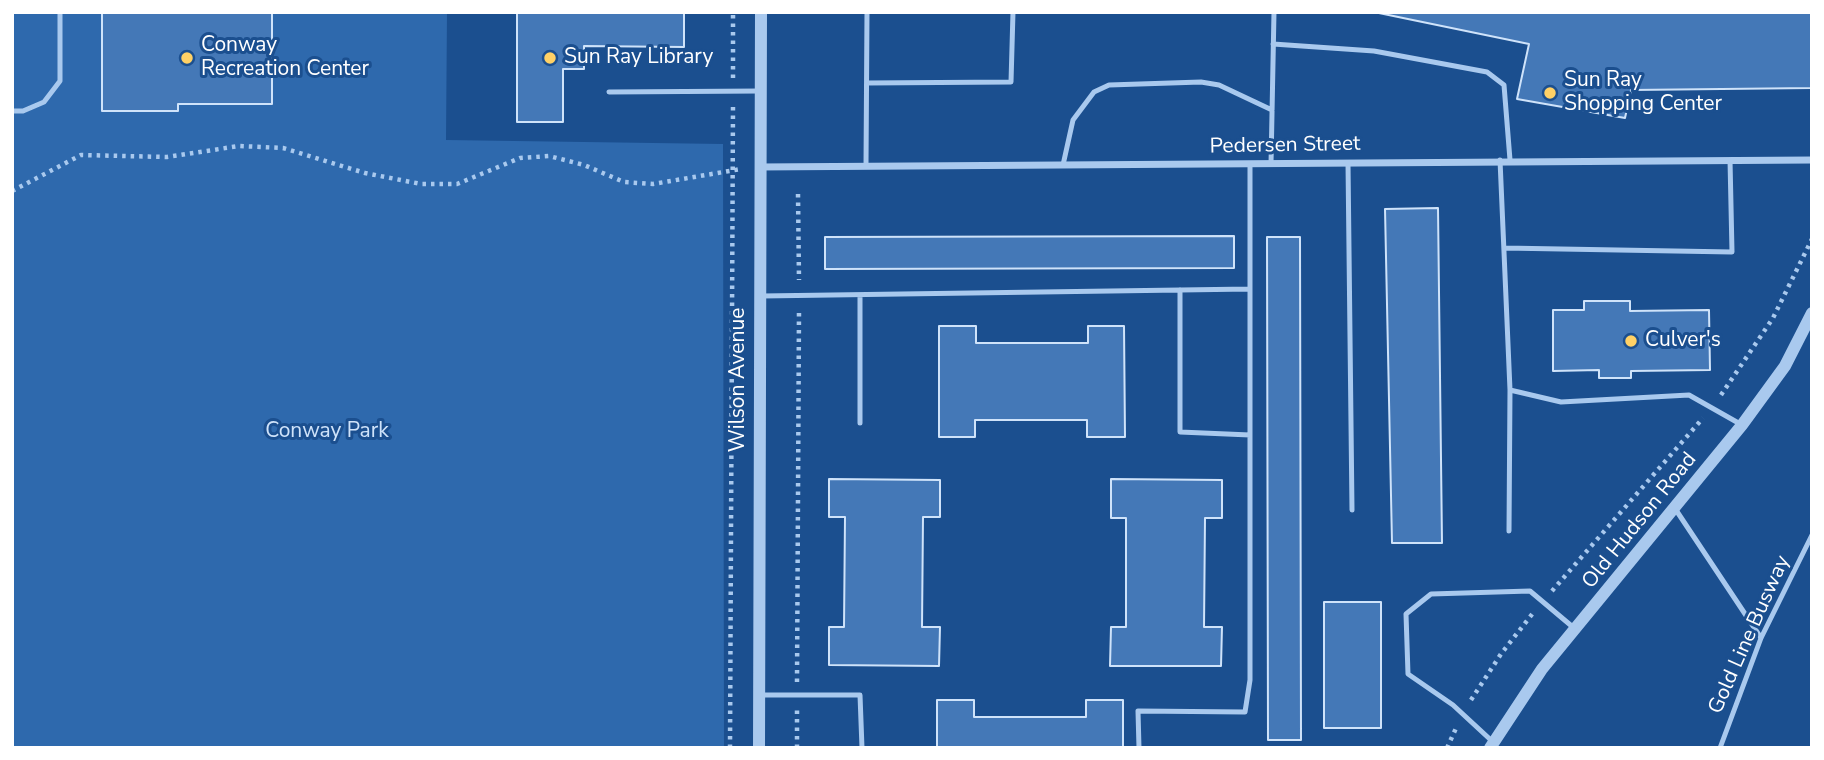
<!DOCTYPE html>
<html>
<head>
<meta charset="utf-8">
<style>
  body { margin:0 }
  #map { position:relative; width:1824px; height:760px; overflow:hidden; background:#1b4f8f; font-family:"Nunito Sans",sans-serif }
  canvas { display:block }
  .frame { position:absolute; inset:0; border:14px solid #fff; pointer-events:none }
</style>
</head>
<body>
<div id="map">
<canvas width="1824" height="760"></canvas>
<div class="frame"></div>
</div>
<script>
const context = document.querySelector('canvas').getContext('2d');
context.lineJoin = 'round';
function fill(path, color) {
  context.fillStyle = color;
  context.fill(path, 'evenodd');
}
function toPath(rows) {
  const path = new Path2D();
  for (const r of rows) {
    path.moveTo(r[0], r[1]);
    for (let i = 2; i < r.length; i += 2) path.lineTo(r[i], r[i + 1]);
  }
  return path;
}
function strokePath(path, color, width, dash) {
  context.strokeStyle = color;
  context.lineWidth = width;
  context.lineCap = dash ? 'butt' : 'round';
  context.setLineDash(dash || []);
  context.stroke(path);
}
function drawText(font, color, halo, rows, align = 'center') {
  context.font = font + ' "Nunito Sans",sans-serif';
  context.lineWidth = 6;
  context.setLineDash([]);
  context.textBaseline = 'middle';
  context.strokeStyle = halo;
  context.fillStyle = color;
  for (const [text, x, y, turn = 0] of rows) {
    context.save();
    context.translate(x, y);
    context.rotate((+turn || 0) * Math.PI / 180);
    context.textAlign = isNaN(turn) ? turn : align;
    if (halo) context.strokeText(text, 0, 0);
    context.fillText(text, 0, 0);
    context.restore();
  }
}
const green = toPath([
  [12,12,447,12,446,140,723,144,724,748,12,748]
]);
const building = toPath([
  [102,12,272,12,272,104,178,104,178,111,102,111,102,12],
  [517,12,684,12,684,47,584,46,584,69,563,69,563,122,517,122,517,12],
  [1374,12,1812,12,1812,88,1631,90,1625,118,1517,99,1529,44,1374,12],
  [1438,208,1442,543,1392,543,1385,209,1438,208],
  [1234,236,1234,268,825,269,825,237,1234,236],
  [1267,237,1300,237,1301,740,1268,740,1267,237],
  [1584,301,1630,301,1630,311,1709,310,1710,370,1631,371,1631,378,1599,378,1599,370,1553,371,1553,310,1584,310,1584,301],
  [939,326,976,326,976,343,1088,343,1088,326,1124,326,1125,437,1087,437,1087,420,975,420,975,437,939,437,939,326],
  [829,479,940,480,940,517,923,517,922,627,940,627,939,666,829,665,829,627,844,627,845,517,829,517,829,479],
  [1111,479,1222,480,1222,518,1205,518,1204,627,1222,627,1221,666,1110,666,1111,627,1126,627,1126,518,1111,518,1111,479],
  [1324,602,1381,602,1381,728,1324,728,1324,602],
  [937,700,974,700,974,717,1086,717,1086,700,1123,700,1123,748,937,748,937,700]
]);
const path = toPath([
  [733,78,733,12],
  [12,191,81,155,167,157,239,146,283,148,365,173,421,184,457,184,520,158,549,156,584,165,624,182,653,184,741,169],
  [798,194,799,280],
  [1721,395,1773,318,1812,239],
  [1552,591,1703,418],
  [797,682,799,310],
  [1471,700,1501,654,1533,613],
  [730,748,733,105],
  [797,748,797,709],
  [1447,748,1457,726]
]);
const service = toPath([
  [1273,44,1374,51,1487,72,1504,85,1510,160],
  [867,83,1011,82,1013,12],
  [609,92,760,91],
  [12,111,23,111,44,102,60,81,60,12],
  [1500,160,1510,390,1509,531],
  [1348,163,1352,510],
  [1271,164,1274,12],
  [866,165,867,12],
  [1063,165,1073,120,1094,92,1109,85,1201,82,1219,85,1272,110],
  [1504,248,1732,252,1730,160],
  [1180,290,1180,432,1250,435],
  [762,296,1250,289],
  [1510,390,1561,402,1689,395,1742,425],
  [860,423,860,295],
  [1676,510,1761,638],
  [758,695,860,695,862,748],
  [1493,742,1453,705,1408,674,1406,614,1431,594,1530,591,1574,628],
  [1139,748,1138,711,1245,712,1250,680,1250,165],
  [1720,748,1761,638,1812,535]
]);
const minor = toPath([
  [759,167,1812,160]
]);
const tertiary = toPath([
  [759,748,761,12],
  [1490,748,1542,669,1742,425,1785,366,1812,313]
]);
const markers = [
  [187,58,7,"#ffd166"],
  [550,58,7,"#ffd166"],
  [1550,93,7,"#ffd166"],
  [1631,341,7,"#ffd166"]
];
const poiNames = [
  ["Conway",201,46],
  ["Recreation Center",201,70],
  ["Sun Ray Library",564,58],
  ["Sun Ray",1564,81],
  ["Shopping Center",1564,105],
  ["Culver's",1645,341]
];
const streetNames = [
  ["Pedersen Street",1285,146,-1],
  ["Wilson Avenue",739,380,-90],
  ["Old Hudson Road",1640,521,-51],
  ["Gold Line Busway",1750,635,-66]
];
const parkNames = [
  ["Conway Park",327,432]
];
fill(green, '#2e69ad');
fill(building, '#4478b7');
strokePath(building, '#cfe3fa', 2);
strokePath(path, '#a9c9ee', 4.5, [3.5, 5]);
strokePath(service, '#a9c9ee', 5);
strokePath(minor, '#a9c9ee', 7);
strokePath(tertiary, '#a9c9ee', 12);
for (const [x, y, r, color] of markers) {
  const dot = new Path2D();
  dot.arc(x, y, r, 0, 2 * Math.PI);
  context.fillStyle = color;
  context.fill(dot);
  strokePath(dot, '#1b4f8f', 2.5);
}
drawText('21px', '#fff', '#1b4f8f', poiNames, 'left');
drawText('21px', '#fff', '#1b4f8f', streetNames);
drawText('21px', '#cfe3fa', '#1b4f8f', parkNames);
</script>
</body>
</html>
